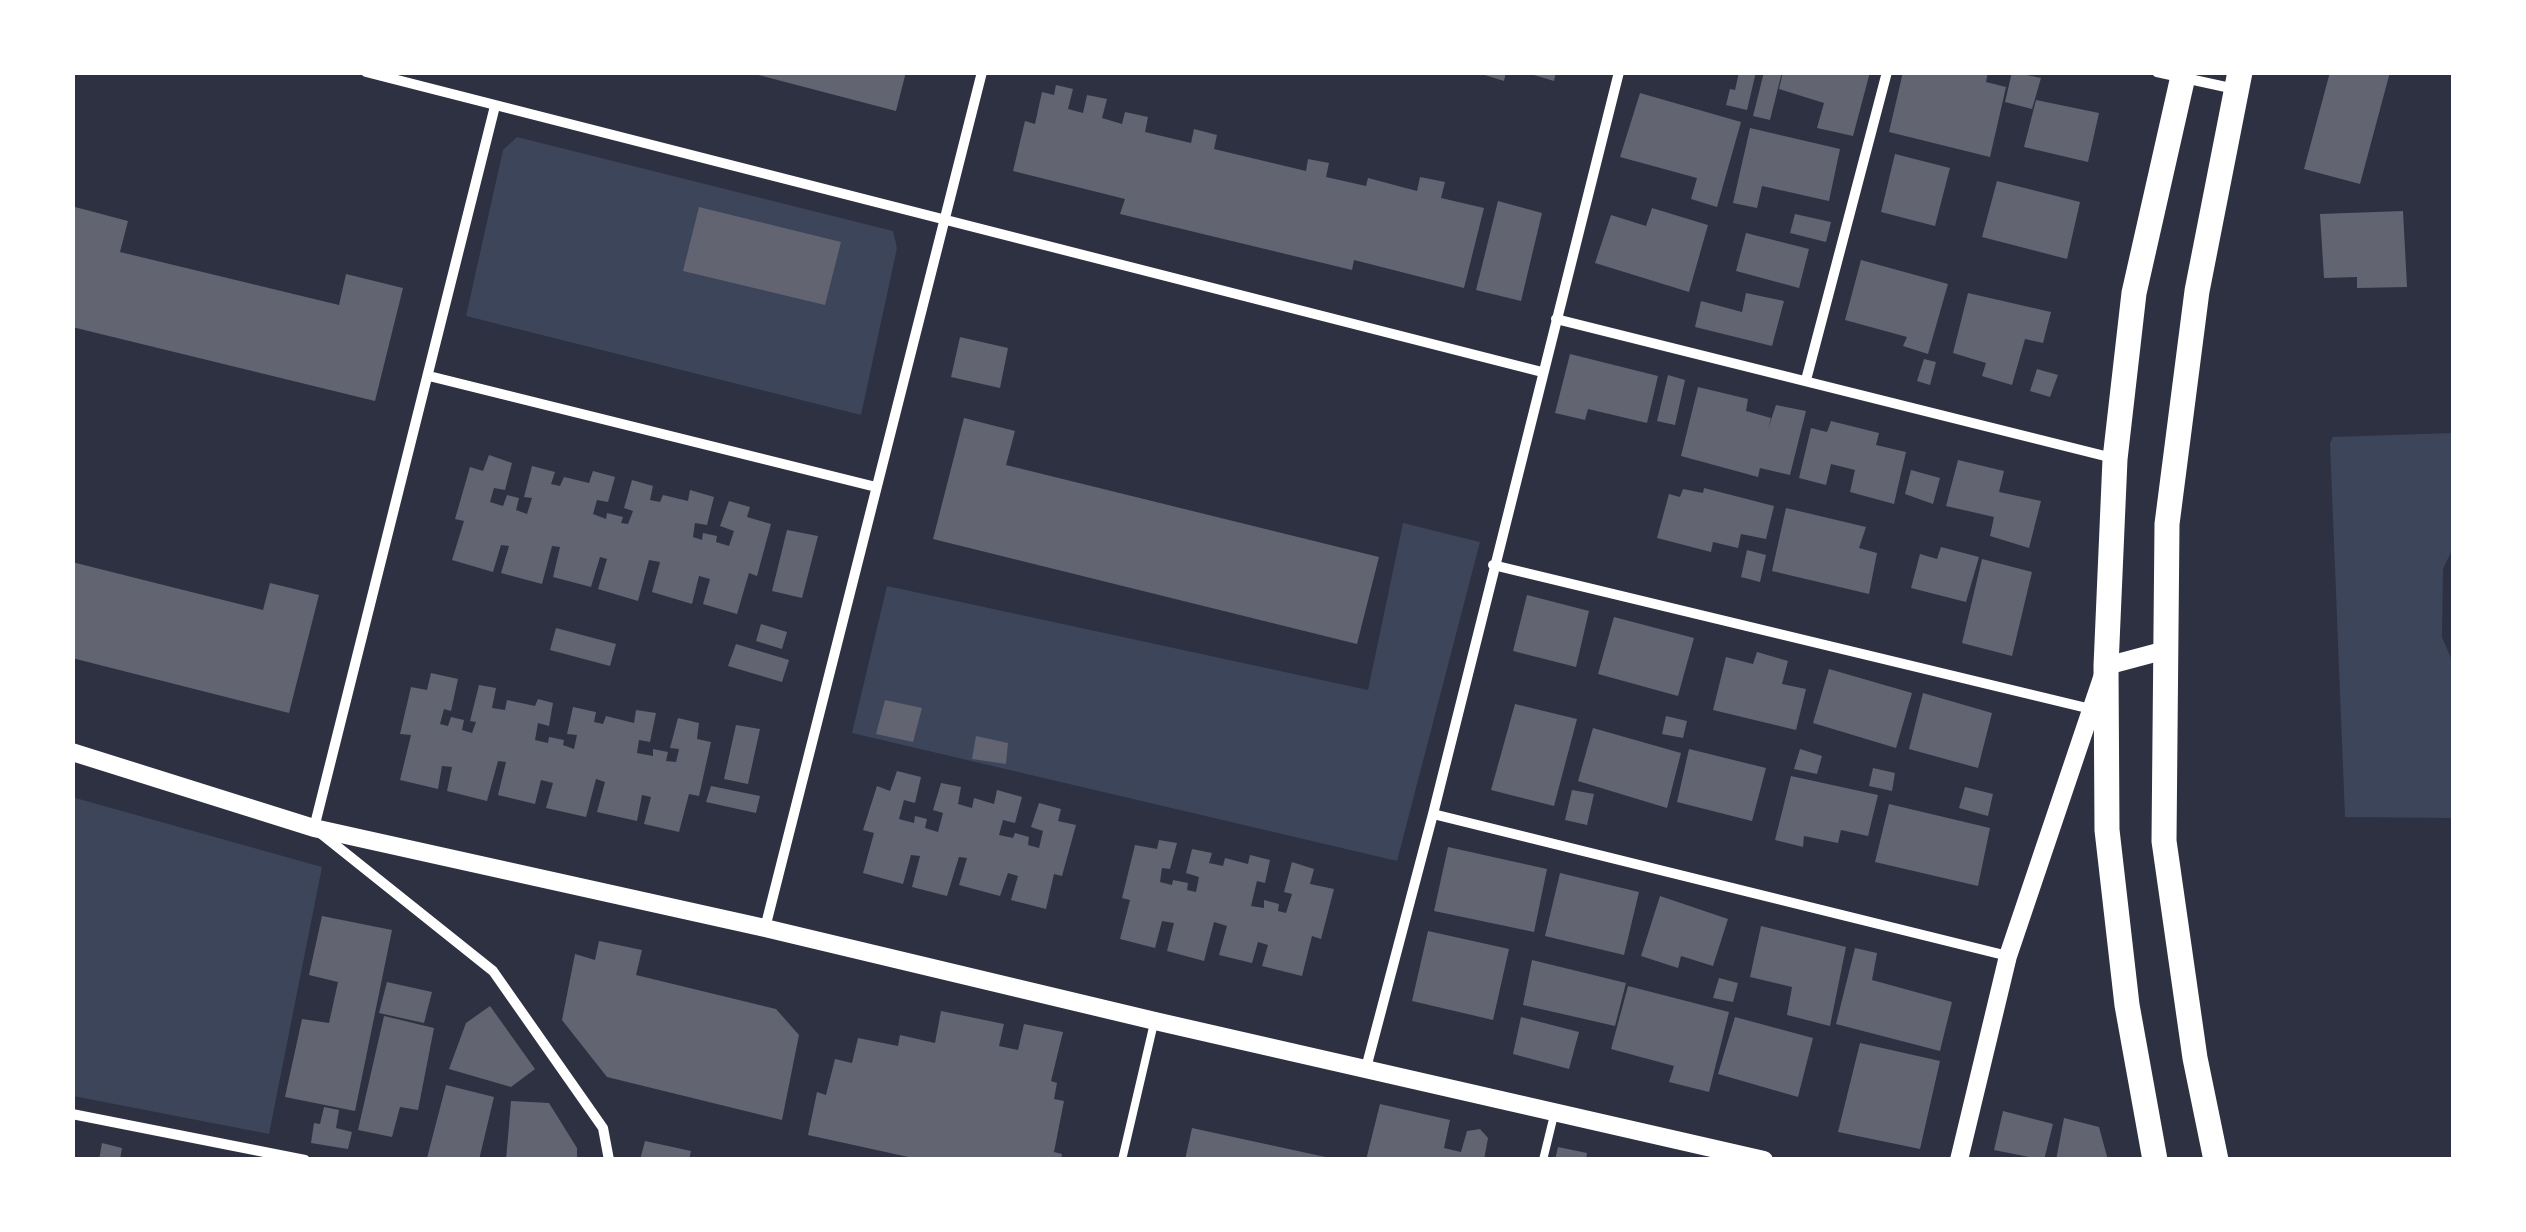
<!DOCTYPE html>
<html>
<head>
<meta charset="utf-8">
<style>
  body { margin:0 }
  #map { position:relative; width:2526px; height:1232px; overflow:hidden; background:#2d3142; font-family:Helvetica,sans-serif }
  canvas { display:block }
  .frame { position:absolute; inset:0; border:75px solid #fff; pointer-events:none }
</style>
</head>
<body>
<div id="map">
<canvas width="2526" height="1232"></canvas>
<div class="frame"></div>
</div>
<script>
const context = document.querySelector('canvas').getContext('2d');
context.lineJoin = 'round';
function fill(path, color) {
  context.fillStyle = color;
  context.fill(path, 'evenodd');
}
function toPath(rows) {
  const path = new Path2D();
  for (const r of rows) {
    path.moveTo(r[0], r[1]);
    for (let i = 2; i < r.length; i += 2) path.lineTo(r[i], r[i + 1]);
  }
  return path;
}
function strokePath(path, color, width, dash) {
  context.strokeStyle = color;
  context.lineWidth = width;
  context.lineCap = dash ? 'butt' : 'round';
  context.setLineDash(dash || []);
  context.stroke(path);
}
const green = toPath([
  [517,137,893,231,897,248,861,415,466,316,503,150],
  [2453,433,2453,548,2443,569,2442,637,2453,663,2453,818,2345,817,2330,443,2333,437],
  [1403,523,1480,542,1397,861,852,733,887,586,1368,690],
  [72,797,322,867,269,1134,73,1096]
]);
const building = toPath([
  [747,72,906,72,896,111],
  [1475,72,1506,72,1504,81],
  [1524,72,1556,72,1554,81],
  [1739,72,1756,72,1747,110,1726,105,1730,89,1735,90],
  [1764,72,1782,72,1770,120,1753,116],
  [1783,72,1870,72,1853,136,1817,128,1824,103,1779,89],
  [1903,72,1988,72,1986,82,2006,87,1990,157,1889,132],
  [2012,72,2041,78,2032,109,2005,102],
  [2330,72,2390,72,2360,184,2304,169],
  [1056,85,1073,89,1068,109,1083,113,1087,95,1107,99,1102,118,1122,124,1125,112,1148,117,1145,132,1191,143,1194,129,1217,135,1214,149,1306,171,1308,159,1329,163,1326,177,1366,186,1368,178,1417,191,1420,177,1445,182,1441,198,1484,208,1464,288,1354,260,1352,270,1120,214,1125,199,1013,171,1025,121,1035,124,1042,92,1054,95],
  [1640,93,1741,122,1717,207,1691,199,1697,178,1620,157],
  [2036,100,2099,113,2088,162,2024,147],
  [1750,128,1840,149,1829,201,1762,186,1757,208,1733,203],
  [1895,154,1950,168,1935,226,1881,212],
  [1997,181,2080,202,2067,259,1982,237],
  [1498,201,1542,213,1521,301,1476,290],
  [75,207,128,221,120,252,339,305,346,274,403,288,375,401,72,327],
  [699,207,841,242,825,305,683,271],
  [1652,208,1708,225,1689,292,1595,263,1611,215,1646,226],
  [2403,211,2407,287,2357,288,2357,277,2324,278,2320,214],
  [1795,214,1831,222,1826,242,1790,233],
  [1746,233,1809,249,1799,288,1736,271],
  [1861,260,1948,284,1928,354,1903,346,1907,337,1845,320],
  [1746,293,1784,301,1772,346,1695,327,1701,301,1742,312],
  [1968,293,2051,312,2043,343,2025,339,2012,385,1982,376,1986,363,1953,353],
  [960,337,1008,348,1000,388,951,377],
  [1570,354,1658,376,1647,423,1588,409,1585,420,1555,413],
  [1924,359,1936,362,1930,385,1917,381],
  [2037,369,2058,375,2050,397,2030,391],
  [1668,375,1685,380,1675,425,1657,421],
  [1698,387,1748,399,1746,411,1771,418,1768,429,1776,405,1806,411,1790,475,1760,468,1758,477,1681,456],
  [964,418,1015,431,1006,465,1379,557,1357,644,933,539],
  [1831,421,1879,433,1876,445,1906,452,1894,504,1850,492,1855,470,1831,464,1826,485,1799,478,1811,428,1827,432],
  [489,455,512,463,505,490,494,488,490,502,503,506,507,495,519,498,516,510,527,514,532,498,524,497,532,466,555,472,551,484,560,486,564,477,589,483,593,471,615,477,608,502,597,500,593,514,606,519,607,513,623,517,621,523,628,524,633,511,624,508,632,480,653,486,650,500,660,502,663,495,688,501,690,490,714,497,707,525,695,523,693,537,702,540,703,533,717,536,716,542,729,546,734,531,720,526,729,501,750,507,747,517,771,524,757,576,749,573,737,614,703,604,710,579,699,576,692,604,652,592,660,562,649,560,638,601,598,589,607,559,600,557,591,587,553,577,560,547,552,546,542,584,501,573,509,546,501,545,493,572,452,560,464,521,455,519,470,467,483,471],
  [1958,460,2004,471,1999,492,2041,501,2029,548,1990,536,1994,517,1946,506],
  [1911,470,1940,478,1933,504,1905,494],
  [1704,488,1774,506,1766,539,1741,534,1738,548,1713,542,1711,552,1657,538,1669,494,1680,497,1683,489,1703,493],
  [1786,508,1866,527,1859,548,1877,553,1869,594,1772,571],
  [787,530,818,536,802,598,772,591],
  [1941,547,1979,557,1966,602,1911,588,1920,554,1937,559],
  [1747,550,1766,555,1760,582,1741,577],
  [1982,559,2032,572,2012,656,1962,643],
  [72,562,263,610,270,583,319,595,289,713,72,658],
  [1527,595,1589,611,1576,667,1513,651],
  [1614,617,1694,638,1678,696,1598,674],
  [761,624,787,632,782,649,756,641],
  [556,628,616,644,610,666,550,650],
  [736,644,789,660,782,682,728,666],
  [1757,652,1788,661,1782,684,1806,689,1796,730,1713,710,1726,657,1753,664],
  [1829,669,1912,693,1896,748,1813,723],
  [431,673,458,679,451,711,444,709,440,724,448,726,451,717,464,720,462,730,472,733,476,722,470,721,479,685,496,688,492,708,505,710,507,700,535,706,538,699,553,703,549,726,538,723,535,740,548,743,549,737,564,740,563,745,574,749,577,735,567,734,573,707,596,712,594,722,603,724,606,716,634,723,636,710,656,713,650,742,639,740,637,753,653,756,653,749,668,752,666,761,676,762,679,749,670,748,678,718,699,723,697,739,711,742,699,796,689,794,679,832,644,824,651,797,642,795,637,821,597,812,605,782,596,779,586,817,546,808,553,783,541,780,535,804,498,795,506,762,498,761,487,801,447,791,452,767,442,766,438,789,400,780,411,735,400,734,411,687,427,690],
  [1923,693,1992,713,1978,768,1909,749],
  [885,700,922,708,913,742,876,734],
  [1515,704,1577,719,1554,806,1491,790],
  [1666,716,1687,721,1683,738,1662,734],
  [736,725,760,729,748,784,724,779],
  [1593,728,1681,753,1667,808,1578,781],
  [976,736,1008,743,1006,764,972,759],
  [1689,749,1766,768,1752,821,1677,802],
  [1800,749,1822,756,1817,774,1794,769],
  [1873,768,1895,773,1892,791,1869,786],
  [897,771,921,777,915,803,904,800,899,819,914,823,915,816,927,819,925,828,938,832,943,813,933,810,941,783,961,787,958,804,972,808,974,798,994,804,997,790,1022,797,1015,823,1003,820,999,835,1013,838,1015,833,1029,837,1028,845,1039,848,1043,831,1031,827,1039,803,1061,809,1058,821,1076,825,1062,876,1054,874,1046,909,1011,900,1018,876,1008,873,1000,896,959,885,967,858,959,857,947,896,912,887,920,856,911,855,903,884,863,873,874,833,863,830,877,786,890,791],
  [1791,776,1878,795,1868,836,1841,830,1838,843,1804,836,1803,847,1775,840],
  [711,786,760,796,756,813,706,802],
  [1965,787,1993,794,1988,816,1959,808],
  [1572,790,1594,794,1587,825,1565,820],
  [1889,804,1990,828,1978,886,1875,862],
  [1159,840,1177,843,1170,869,1162,868,1160,882,1172,885,1173,880,1188,883,1187,890,1196,892,1199,877,1186,873,1192,849,1212,853,1209,863,1223,866,1225,858,1248,864,1250,855,1270,860,1265,883,1257,881,1251,906,1264,908,1264,900,1279,904,1278,911,1286,913,1292,894,1284,892,1292,862,1314,869,1310,884,1334,889,1321,939,1312,936,1302,976,1262,966,1268,945,1258,942,1252,963,1219,955,1227,926,1214,922,1204,961,1167,951,1174,923,1162,921,1155,948,1120,939,1130,900,1122,898,1135,845,1157,849],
  [1448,847,1547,869,1534,932,1434,911],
  [1560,873,1639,892,1624,955,1545,936],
  [1660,896,1728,919,1713,966,1681,956,1678,968,1641,956],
  [322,916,392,930,355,1111,285,1097,302,1019,329,1023,338,982,309,975],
  [1761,926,1846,947,1830,1026,1787,1015,1792,987,1750,977],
  [1428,931,1509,949,1493,1020,1412,1001],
  [599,941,642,950,636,975,776,1009,799,1035,782,1120,607,1077,562,1020,575,954,595,960],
  [1855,948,1877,953,1872,980,1952,1002,1940,1051,1836,1024],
  [1532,960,1626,983,1615,1026,1523,1005],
  [1719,978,1738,983,1733,1002,1713,998],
  [387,982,432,992,424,1023,379,1013],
  [1628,986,1729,1012,1709,1092,1669,1082,1674,1066,1611,1049],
  [490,1006,535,1069,511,1087,449,1069,466,1023],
  [941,1011,1004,1024,999,1046,1018,1050,1024,1024,1063,1032,1051,1081,1057,1083,1054,1099,1064,1101,1054,1152,1062,1154,1061,1160,922,1160,808,1135,817,1092,826,1095,835,1059,852,1063,858,1038,898,1046,900,1035,935,1043],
  [384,1016,434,1028,418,1110,400,1107,392,1137,358,1130],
  [1521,1017,1579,1032,1569,1069,1513,1054],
  [1735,1017,1813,1038,1798,1097,1718,1074],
  [1860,1043,1940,1061,1920,1149,1838,1132],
  [446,1085,494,1097,479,1160,427,1158],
  [511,1101,549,1103,577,1148,577,1160,506,1160],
  [1380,1104,1450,1120,1444,1148,1461,1152,1467,1131,1480,1129,1488,1138,1484,1160,1366,1160],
  [324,1107,339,1110,336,1128,352,1132,348,1149,311,1143,314,1123,320,1124],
  [2003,1111,2053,1124,2044,1160,1994,1150],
  [2064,1118,2099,1127,2108,1160,2056,1160],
  [1192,1128,1330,1158,1330,1160,1185,1160],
  [645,1141,691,1151,689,1160,640,1160],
  [102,1143,122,1148,120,1160,99,1160],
  [1558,1147,1587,1153,1586,1160,1555,1160]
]);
const service = toPath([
  [1122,1160,1154,1023],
  [1543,1160,1554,1115]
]);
const minor = toPath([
  [366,72,1542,372],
  [2157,72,2235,89],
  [495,106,314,828,493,971,603,1128,609,1160],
  [1556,319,2113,458],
  [429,376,876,487],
  [1806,380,1887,72],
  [1493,565,2091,709],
  [1433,814,2008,956],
  [765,928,982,72],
  [1366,1068,1433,814,1619,72],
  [72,1114,305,1160]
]);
const tertiary = toPath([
  [72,752,314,828,765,928,1155,1021,1764,1160],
  [1959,1160,2008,956,2106,666,2166,650]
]);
const primary = toPath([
  [2155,1160,2127,1005,2107,830,2106,666,2115,459,2134,293,2184,72],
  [2216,1160,2195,1058,2164,841,2167,524,2197,291,2240,72]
]);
fill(green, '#3c4559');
fill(building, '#626471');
strokePath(service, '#fff', 8);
strokePath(minor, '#fff', 10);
strokePath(tertiary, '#fff', 18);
strokePath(primary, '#fff', 25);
</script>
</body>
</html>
